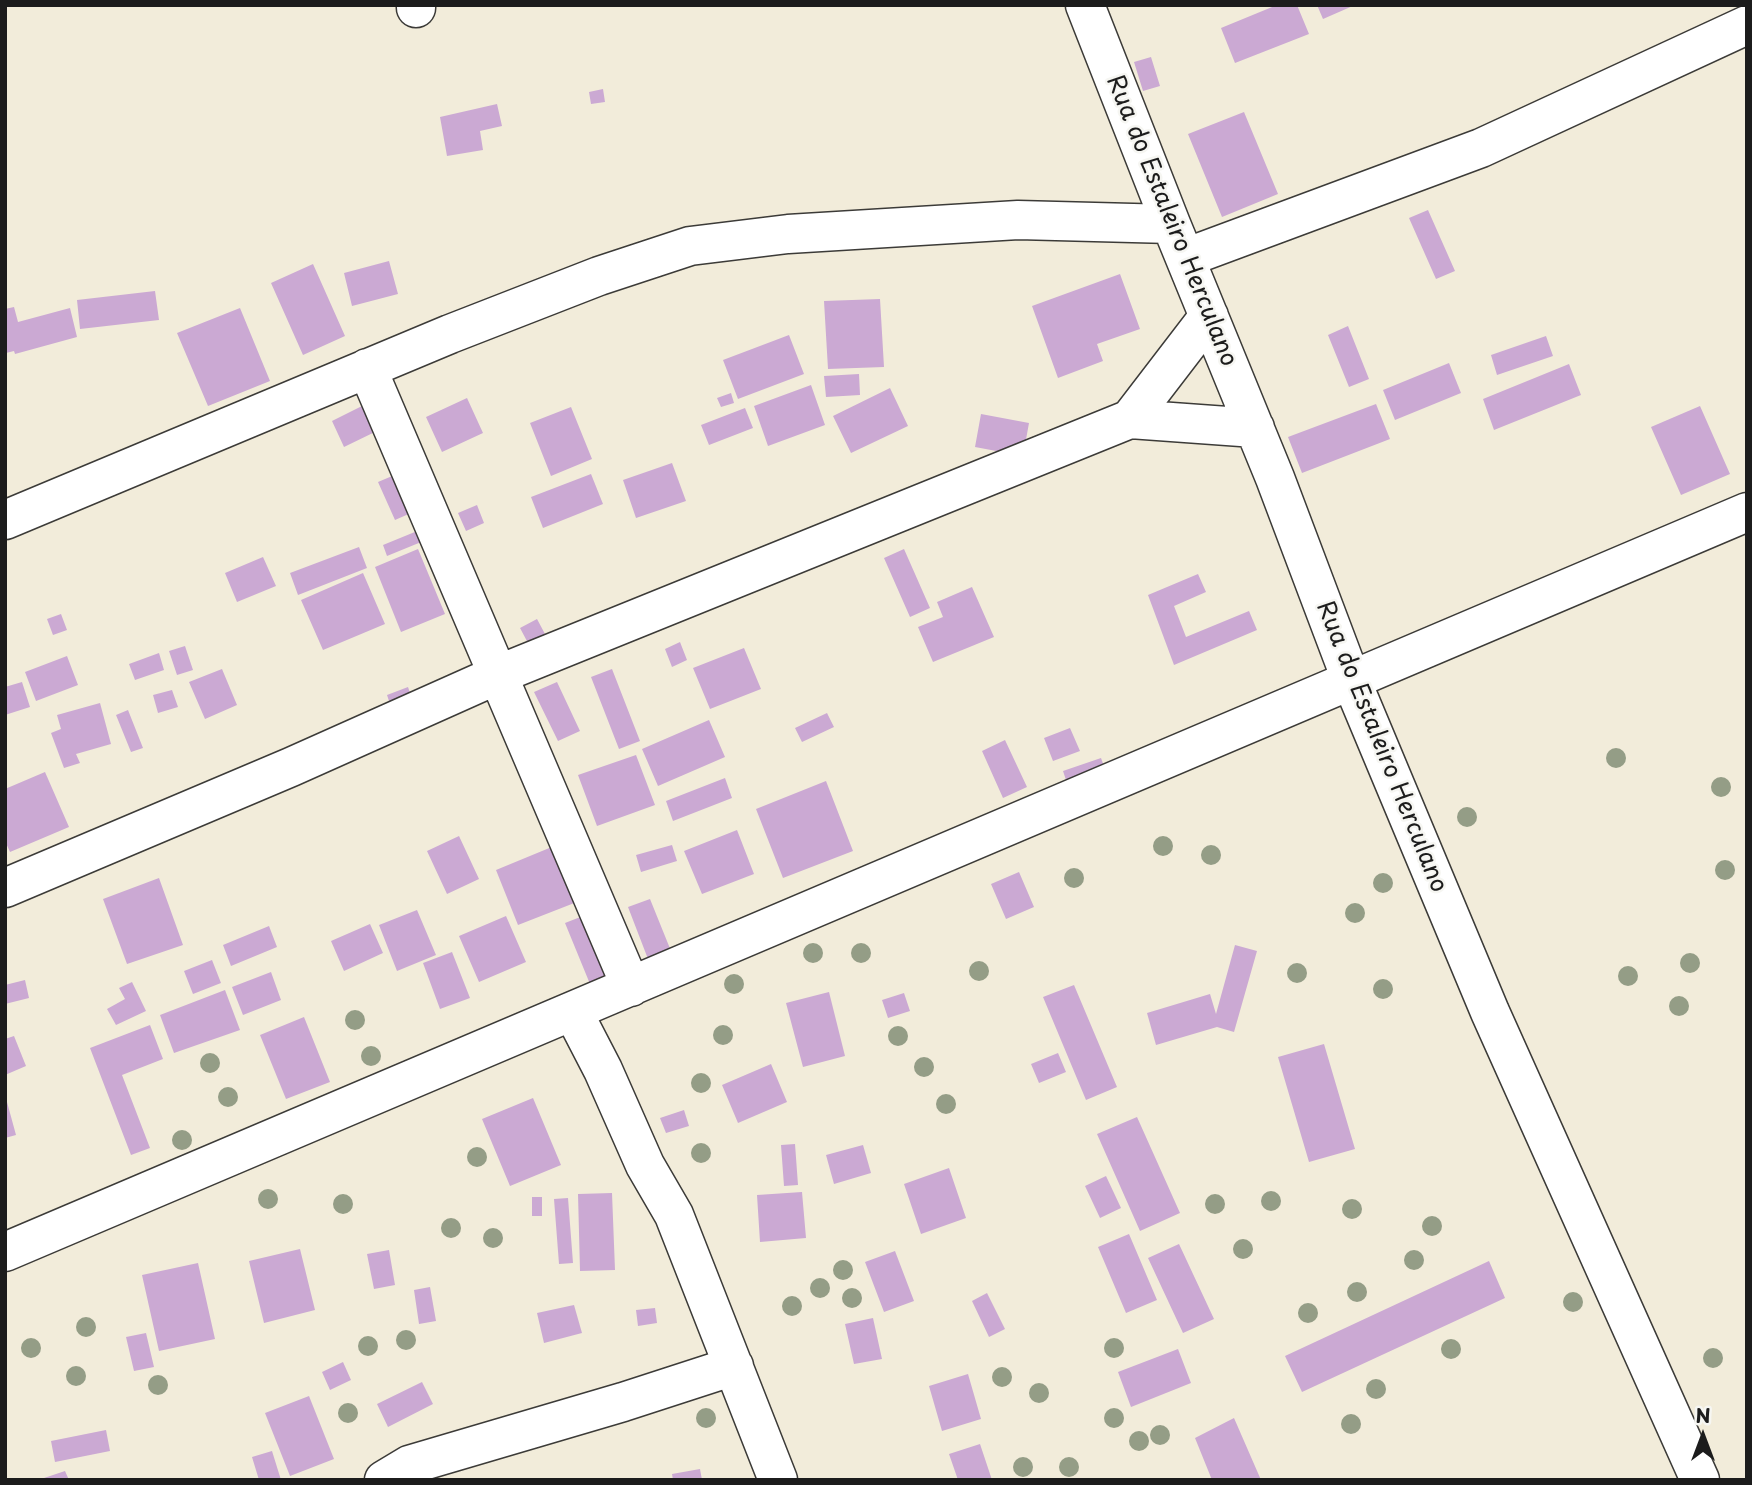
<!DOCTYPE html>
<html>
<head>
<meta charset="utf-8">
<style>
  body { margin:0 }
  #map { position:relative; width:1752px; height:1485px; overflow:hidden; background:#f2ecda; font-family:"Playpen Sans",sans-serif }
  canvas { display:block }
  .frame { position:absolute; inset:0; border:7px solid #1c1c1c; pointer-events:none }
  .north { position:absolute; left:1668px; top:1401px; width:70px; height:70px; -webkit-text-stroke:5px #f6f6f2; paint-order:stroke; rotate:0deg; font-size:19px; font-weight:700; line-height:28px; text-align:center; color:#1c1c1c }
  .north::after { content:''; display:block; margin:auto; width:24px; height:32px; background:#1c1c1c; clip-path:polygon(50% 0,100% 100%,50% 72%,0 100%) }
</style>
</head>
<body>
<div id="map">
<canvas width="1752" height="1485"></canvas>
<div class="frame"></div>
<div class="north">N</div>
</div>
<script>
const context = document.querySelector('canvas').getContext('2d');
context.lineJoin = 'round';
function fill(path, color) {
  context.fillStyle = color;
  context.fill(path, 'evenodd');
}
function toPath(rows) {
  const path = new Path2D();
  for (const r of rows) {
    path.moveTo(r[0], r[1]);
    for (let i = 2; i < r.length; i += 2) path.lineTo(r[i], r[i + 1]);
  }
  return path;
}
function strokePath(path, color, width, dash) {
  context.strokeStyle = color;
  context.lineWidth = width;
  context.lineCap = dash ? 'butt' : 'round';
  context.setLineDash(dash || []);
  context.stroke(path);
}
function drawText(font, color, halo, rows, align = 'center') {
  context.font = font + ' "Playpen Sans",sans-serif';
  context.lineWidth = 5;
  context.setLineDash([]);
  context.textBaseline = 'middle';
  context.strokeStyle = halo;
  context.fillStyle = color;
  for (const [text, x, y, turn = 0] of rows) {
    context.save();
    context.translate(x, y);
    context.rotate((+turn || 0) * Math.PI / 180);
    context.textAlign = isNaN(turn) ? turn : align;
    if (halo) context.strokeText(text, 0, 0);
    context.fillText(text, 0, 0);
    context.restore();
  }
}
const building = toPath([
  [1277,5,1297,5,1309,34,1235,63,1221,28],
  [1317,5,1355,5,1323,19],
  [1151,57,1160,86,1143,91,1134,62],
  [603,89,605,102,591,104,589,92],
  [497,104,502,126,480,131,483,150,447,156,440,117],
  [1244,112,1278,194,1222,217,1188,134],
  [1428,210,1455,271,1436,279,1409,218],
  [389,261,398,294,352,306,344,273],
  [313,264,345,336,303,355,271,283],
  [1120,274,1140,329,1097,344,1103,361,1058,378,1032,306],
  [155,291,159,320,80,329,77,300],
  [880,299,884,367,828,369,824,301],
  [14,307,18,322,70,308,77,337,15,354,14,351,6,353,5,309],
  [240,308,270,381,208,406,177,333],
  [1348,326,1369,379,1349,387,1328,335],
  [789,335,804,374,738,399,723,360],
  [1546,336,1553,356,1497,375,1491,355],
  [1449,363,1461,393,1395,420,1383,390],
  [1569,364,1581,395,1494,430,1483,399],
  [859,374,860,395,826,397,824,376],
  [811,385,825,425,768,446,754,406],
  [890,388,908,426,851,453,833,416],
  [731,393,734,403,721,407,717,398],
  [467,398,483,433,442,452,426,417],
  [366,404,379,430,344,447,332,421],
  [1376,404,1390,439,1302,473,1288,437],
  [1700,406,1730,474,1681,495,1651,427],
  [571,407,592,459,551,476,530,423],
  [745,408,753,428,709,445,701,425],
  [981,414,1029,423,1023,456,975,447],
  [672,463,686,501,636,518,623,480],
  [404,471,420,509,395,520,378,482],
  [591,474,603,504,543,528,531,497],
  [477,505,484,523,466,531,458,513],
  [427,527,431,538,387,556,383,545],
  [359,547,367,568,298,595,290,573],
  [418,549,445,614,401,632,375,567],
  [904,549,930,608,910,617,884,558],
  [263,557,276,586,237,602,225,573],
  [363,573,385,624,323,650,301,600],
  [1198,574,1206,592,1174,606,1186,637,1249,611,1257,630,1174,665,1148,595],
  [972,587,994,637,933,662,918,627,943,617,937,602],
  [61,614,67,630,53,635,47,619],
  [537,619,545,634,528,643,520,628],
  [680,642,687,660,672,667,665,649],
  [185,646,193,670,177,675,169,651],
  [744,648,761,689,710,709,693,668],
  [159,653,164,670,135,680,129,664],
  [67,656,78,685,36,701,25,672],
  [222,669,237,705,205,719,189,682],
  [612,669,640,741,619,749,591,677],
  [22,682,30,707,5,715,5,687],
  [557,682,580,731,558,741,534,692],
  [408,687,414,705,393,713,387,695],
  [172,690,178,707,158,713,153,695],
  [100,703,111,744,76,754,80,763,64,768,51,733,61,729,57,715],
  [128,710,143,748,131,752,116,715],
  [827,713,834,727,802,742,795,728],
  [709,720,725,757,658,786,642,749],
  [1070,728,1080,751,1053,761,1044,738],
  [1005,740,1027,787,1003,798,982,751],
  [636,755,655,805,597,826,578,775],
  [1101,758,1107,775,1069,789,1063,771],
  [45,772,69,827,10,852,5,841,5,789],
  [725,778,732,798,673,821,666,801],
  [826,781,853,851,783,878,756,809],
  [737,830,754,874,702,894,684,851],
  [459,836,479,879,447,894,427,851],
  [559,844,582,900,518,925,496,870],
  [672,845,677,861,641,872,636,855],
  [1019,872,1034,907,1006,919,991,884],
  [159,878,183,945,127,964,103,899],
  [650,899,671,951,648,959,628,907],
  [417,910,436,955,397,971,379,925],
  [588,914,613,974,590,984,565,923],
  [506,916,526,962,479,982,459,936],
  [370,924,383,953,344,971,331,941],
  [269,926,277,947,231,966,223,945],
  [1235,945,1257,951,1234,1032,1217,1027,1156,1045,1147,1013,1210,994,1216,1014],
  [452,952,470,998,440,1009,423,963],
  [212,960,221,983,193,994,184,971],
  [271,972,281,1000,243,1015,232,987],
  [25,980,29,998,5,1004,5,985],
  [132,982,146,1011,116,1025,107,1009,125,999,119,988],
  [1074,985,1117,1087,1086,1100,1043,997],
  [225,990,240,1030,174,1053,160,1015],
  [829,992,845,1056,803,1067,786,1003],
  [904,993,910,1011,888,1018,882,1000],
  [304,1017,330,1082,286,1099,260,1035],
  [150,1025,163,1059,122,1075,150,1148,131,1155,90,1048],
  [14,1036,26,1066,5,1075,5,1039],
  [1324,1044,1355,1149,1309,1162,1278,1057],
  [1058,1053,1066,1072,1039,1083,1031,1064],
  [771,1064,787,1102,738,1123,722,1085],
  [533,1098,561,1165,510,1186,482,1119],
  [7,1102,16,1135,5,1138,5,1103],
  [684,1110,689,1126,666,1133,660,1118],
  [1137,1117,1180,1213,1140,1231,1097,1134],
  [795,1144,798,1185,784,1186,781,1145],
  [863,1145,871,1173,834,1184,826,1155],
  [949,1168,966,1218,921,1234,904,1184],
  [1106,1176,1121,1208,1100,1218,1085,1186],
  [802,1192,806,1238,760,1242,757,1195],
  [612,1193,615,1270,580,1271,578,1194],
  [532,1197,542,1197,542,1216,532,1216],
  [568,1198,573,1263,559,1264,554,1199],
  [1129,1234,1157,1300,1126,1313,1098,1247],
  [1179,1244,1214,1319,1183,1333,1148,1258],
  [300,1249,315,1310,264,1323,249,1261],
  [389,1250,395,1285,374,1289,367,1254],
  [895,1251,914,1301,884,1312,865,1262],
  [1489,1261,1505,1298,1302,1392,1285,1356],
  [198,1263,215,1339,159,1351,142,1275],
  [430,1287,436,1321,419,1324,414,1290],
  [987,1293,1005,1329,989,1337,972,1301],
  [574,1305,582,1333,544,1343,537,1313],
  [655,1308,657,1323,638,1326,636,1310],
  [873,1318,882,1359,854,1364,845,1324],
  [146,1333,154,1367,134,1371,126,1337],
  [1178,1349,1191,1383,1131,1407,1118,1372],
  [343,1362,351,1380,330,1390,322,1372],
  [968,1374,981,1419,942,1431,929,1386],
  [422,1382,433,1404,388,1427,377,1404],
  [309,1396,334,1459,290,1476,265,1413],
  [1234,1418,1261,1480,1212,1480,1195,1438],
  [106,1430,110,1451,55,1462,51,1441],
  [980,1444,992,1480,958,1480,949,1454],
  [272,1451,281,1480,259,1480,252,1457],
  [700,1469,702,1480,673,1480,672,1474],
  [65,1471,69,1480,41,1480,41,1479]
]);
const street = toPath([
  [416,5,416,8],
  [1085,5,1171,224,1275,478,1352,682,1490,1012,1700,1480],
  [1185,258,1481,148,1747,25],
  [367,368,631,987],
  [1130,419,1209,316],
  [5,520,450,334,599,276,690,246,788,234,1018,220,1171,224],
  [5,888,291,767,497,675,1130,419,1255,428],
  [573,1012,603,1070,645,1165,674,1215,778,1480],
  [5,1252,1747,512],
  [384,1480,409,1465,623,1402,734,1366]
]);
const trees = [
  [1616,758],
  [1721,787],
  [1467,817],
  [1163,846],
  [1211,855],
  [1725,870],
  [1074,878],
  [1383,883],
  [1355,913],
  [813,953],
  [861,953],
  [1690,963],
  [979,971],
  [1297,973],
  [1628,976],
  [734,984],
  [1383,989],
  [1679,1006],
  [355,1020],
  [723,1035],
  [898,1036],
  [371,1056],
  [210,1063],
  [924,1067],
  [701,1083],
  [228,1097],
  [946,1104],
  [182,1140],
  [701,1153],
  [477,1157],
  [268,1199],
  [1271,1201],
  [343,1204],
  [1215,1204],
  [1352,1209],
  [1432,1226],
  [451,1228],
  [493,1238],
  [1243,1249],
  [1414,1260],
  [843,1270],
  [820,1288],
  [1357,1292],
  [852,1298],
  [1573,1302],
  [792,1306],
  [1308,1313],
  [86,1327],
  [406,1340],
  [368,1346],
  [31,1348],
  [1114,1348],
  [1451,1349],
  [1713,1358],
  [76,1376],
  [1002,1377],
  [158,1385],
  [1376,1389],
  [1039,1393],
  [348,1413],
  [706,1418],
  [1114,1418],
  [1351,1424],
  [1160,1435],
  [1139,1441],
  [1023,1467],
  [1069,1467]
];
const streetNames = [
  ["Rua do Estaleiro Herculano",1171,221,68],
  ["Rua do Estaleiro Herculano",1381,747,68]
];
fill(building, '#cba9d3');
strokePath(street, '#3c3b38', 41);
strokePath(street, '#fff', 38);
context.fillStyle = '#949d86';
for (const [x, y] of trees) {
  context.beginPath();
  context.arc(x, y, 10, 0, 2 * Math.PI);
  context.fill();
}
drawText('24px', '#1c1c1c', '#f6f6f2', streetNames);
</script>
</body>
</html>
